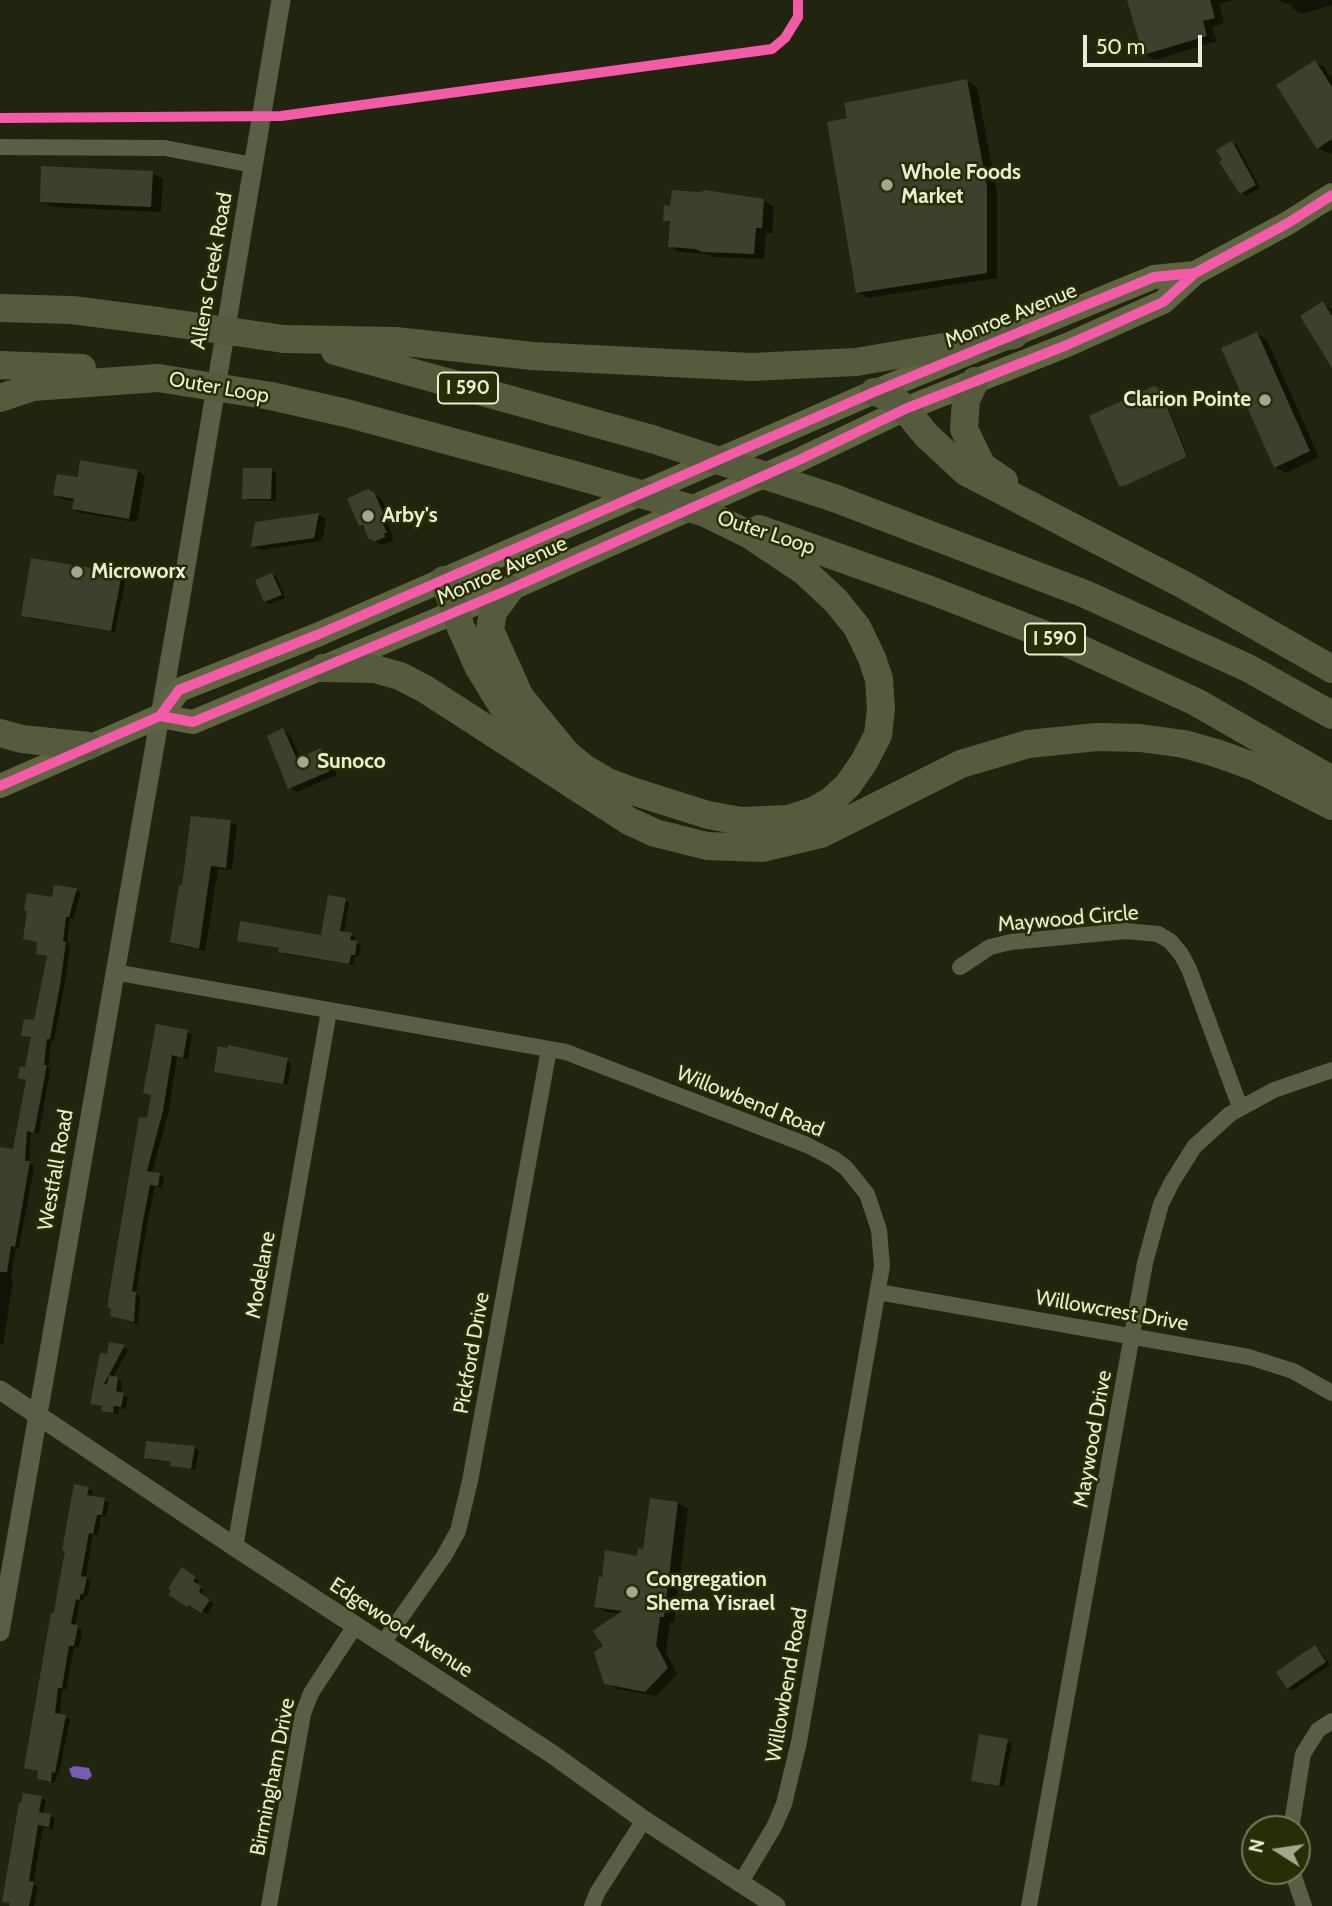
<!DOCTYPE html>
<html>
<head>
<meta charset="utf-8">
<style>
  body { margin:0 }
  #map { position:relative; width:1332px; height:1906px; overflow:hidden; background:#21240e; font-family:Cabin,sans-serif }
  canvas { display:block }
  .north { position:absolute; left:1241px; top:1815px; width:70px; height:70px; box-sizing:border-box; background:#282d05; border:2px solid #757a57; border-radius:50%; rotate:282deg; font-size:19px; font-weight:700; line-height:28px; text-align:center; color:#e8eed3 }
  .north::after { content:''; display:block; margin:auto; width:24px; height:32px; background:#a2a78e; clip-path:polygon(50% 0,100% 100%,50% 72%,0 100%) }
  .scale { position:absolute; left:1083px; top:35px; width:119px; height:32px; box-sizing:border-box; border:4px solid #e8eed3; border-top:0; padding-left:9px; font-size:21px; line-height:24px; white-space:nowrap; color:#e8eed3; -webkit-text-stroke:5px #282d05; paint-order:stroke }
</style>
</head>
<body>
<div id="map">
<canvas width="1332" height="1906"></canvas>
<div class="north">N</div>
<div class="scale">50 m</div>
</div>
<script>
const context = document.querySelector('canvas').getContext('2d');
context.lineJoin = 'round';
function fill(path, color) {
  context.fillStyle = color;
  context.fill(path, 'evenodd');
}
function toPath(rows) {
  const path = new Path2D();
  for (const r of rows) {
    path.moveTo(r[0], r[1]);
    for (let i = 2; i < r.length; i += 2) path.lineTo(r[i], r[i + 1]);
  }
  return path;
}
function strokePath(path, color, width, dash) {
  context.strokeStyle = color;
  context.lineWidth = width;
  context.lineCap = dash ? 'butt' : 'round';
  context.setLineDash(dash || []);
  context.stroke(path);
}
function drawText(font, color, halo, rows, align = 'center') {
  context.font = font + ' Cabin,sans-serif';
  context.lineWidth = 5;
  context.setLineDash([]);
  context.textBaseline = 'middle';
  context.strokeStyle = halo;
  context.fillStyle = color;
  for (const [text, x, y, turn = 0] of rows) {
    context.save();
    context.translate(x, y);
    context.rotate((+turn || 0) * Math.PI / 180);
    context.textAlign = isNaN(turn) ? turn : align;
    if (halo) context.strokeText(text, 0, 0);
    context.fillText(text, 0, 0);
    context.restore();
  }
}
const water = toPath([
  [74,1766,89,1768,92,1776,87,1780,72,1777,69,1769]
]);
const shadow = toPath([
  [1128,0,1233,0,1219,4,1224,23,1212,27,1217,41,1155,60,1144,54],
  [1279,0,1332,0,1332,5,1302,14,1292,8,1291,3,1286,4],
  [1315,62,1325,68,1332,79,1332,151,1329,154,1318,148],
  [967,81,977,87,997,194,997,278,868,298,858,292,849,119],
  [1232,143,1237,145,1260,188,1246,196,1242,193,1222,163],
  [152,173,163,179,161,212,52,207,42,201],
  [764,201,774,207,772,233,766,233,764,259,714,257,708,254,680,252,669,246,671,223,665,220],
  [1323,303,1332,310,1332,360],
  [1257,334,1267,340,1319,457,1286,473,1275,467],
  [1154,388,1162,392,1188,457,1122,486,1120,485],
  [272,470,276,473,276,501,249,500,244,498],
  [137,471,145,476,137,522,81,513,74,509,75,501,62,499,55,495,79,479],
  [373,493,381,498,391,520,387,522,393,537,392,541,382,545,370,539,366,529,360,525],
  [319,515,326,519,322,541,260,550,253,546],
  [33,560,126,577,115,632,28,618,23,615],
  [272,575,277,577,285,598,270,604,265,601],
  [283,730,290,735,301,759,321,750,328,755,337,775,297,792,289,787],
  [230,822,237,825,232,870,218,869,205,951,179,945,172,941,184,887],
  [76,890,81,892,73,919,70,918,67,944,70,946,64,988,54,1041,51,1041,48,1068,50,1070,39,1134,31,1132,29,1163,34,1166,31,1184,19,1248,16,1248,11,1279,13,1280,3,1345,0,1344,0,1163,15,1151,27,1081,20,1077,27,1069,32,1038,23,1035,35,1022,48,956,38,953,39,943,25,938,54,900],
  [345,900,349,903,344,933,355,937,354,943,361,945,359,956,355,956,353,965,284,954,280,949,239,940,322,937],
  [158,1026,192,1034,188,1059,177,1057,168,1114,152,1173,164,1177,162,1188,155,1186,147,1224,136,1294,140,1296,138,1324,111,1315,153,1096,145,1092],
  [287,1060,291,1063,288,1085,215,1071],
  [110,1344,129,1349,113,1377,122,1381,121,1394,128,1397,126,1409,119,1408,118,1414,108,1413,103,1410,104,1407,92,1403],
  [147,1443,195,1448,199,1450,195,1470,177,1467,173,1463,151,1460,146,1457],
  [88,1489,93,1491,92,1497,109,1502,106,1517,101,1516,98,1535,93,1534,86,1578,90,1581,88,1596,84,1596,84,1601,80,1600,75,1627,82,1630,79,1648,74,1647,66,1690,62,1689,60,1716,70,1719,59,1774,57,1774,55,1783,43,1781,39,1778,40,1772,26,1767,55,1615],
  [652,1500,678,1503,688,1509,674,1622,670,1622,666,1652,677,1674,656,1696,617,1689,606,1683,606,1647,620,1614,606,1612,596,1606,644,1551],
  [182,1569,199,1581,196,1585,204,1590,202,1596,214,1604,207,1614,194,1606,192,1608,171,1594],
  [1315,1648,1319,1650,1330,1665,1293,1690,1288,1688],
  [1007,1741,1012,1743,1004,1787,973,1780],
  [41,1798,46,1801,43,1814,55,1818,53,1829,43,1827,33,1884,38,1887,34,1906,11,1906,11,1904,4,1901]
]);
const building = toPath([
  [1127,0,1210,0,1215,18,1203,21,1207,36,1143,55],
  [1315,60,1332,87,1332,139,1317,149,1276,85],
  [967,79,987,187,987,273,856,293,827,122,847,118,844,103],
  [1232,141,1256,185,1240,194,1219,162,1222,160,1216,150],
  [41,166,153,171,151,207,40,202],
  [672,190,699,192,705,190,764,199,762,228,756,228,754,254,702,252,696,249,668,247,670,221,663,221,664,205,670,206],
  [1323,301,1332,316,1332,368,1300,316],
  [1257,332,1310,451,1274,468,1221,348],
  [1154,386,1160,389,1187,457,1124,486,1119,486,1089,416],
  [80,460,138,470,129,519,72,509,74,499,53,495,57,474,78,477],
  [243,468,272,468,271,499,242,499],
  [367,489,374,492,384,515,380,517,387,533,384,533,385,537,373,542,372,539,369,540,363,525,359,526,347,499],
  [319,513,314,538,251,547,255,522],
  [31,558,122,573,111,631,21,616],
  [272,573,282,595,264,602,255,580],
  [283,728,297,759,321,748,330,771,288,789,267,736],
  [191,816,231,820,226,868,211,866,199,949,170,942,179,885,182,885],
  [54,885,77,888,69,917,66,917,63,941,66,942,60,985,50,1039,47,1039,44,1065,47,1065,34,1133,27,1131,25,1161,30,1161,15,1247,11,1246,7,1272,0,1272,0,1147,13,1149,26,1080,18,1078,20,1066,25,1067,31,1037,21,1036,24,1019,34,1020,47,956,36,954,37,942,23,939,27,911,24,910,27,893,52,897],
  [328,895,346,898,340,931,352,933,350,940,357,941,355,955,351,955,349,964,278,952,279,948,237,941,240,921,321,935],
  [156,1024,188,1030,183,1058,172,1055,163,1111,147,1171,160,1173,158,1186,150,1185,143,1221,132,1291,136,1292,134,1322,110,1316,111,1308,108,1308,108,1301,139,1117,147,1118,151,1095,143,1093],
  [228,1045,288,1058,283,1084,214,1072,218,1046,228,1048],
  [109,1342,125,1345,104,1384,107,1384,109,1375,118,1377,116,1391,124,1393,121,1407,114,1406,113,1413,101,1411,102,1406,90,1404,100,1353,107,1354],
  [146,1441,195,1446,191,1469,170,1466,171,1462,144,1458],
  [74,1484,89,1487,87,1495,105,1498,102,1515,97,1515,93,1534,89,1533,81,1576,87,1577,83,1595,80,1594,80,1600,76,1599,71,1624,78,1625,74,1646,69,1646,62,1688,58,1688,55,1713,66,1715,55,1773,52,1772,51,1782,37,1779,38,1771,24,1768,51,1613,54,1613,58,1588,65,1551,62,1550],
  [650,1498,678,1502,664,1617,660,1617,656,1645,668,1668,645,1692,604,1684,594,1652,603,1646,593,1631,622,1611,594,1607,599,1577,602,1577,605,1550,637,1556,638,1548,643,1549],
  [182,1567,196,1577,193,1581,201,1586,199,1592,210,1600,201,1613,189,1605,187,1607,169,1595,171,1590,168,1588],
  [1315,1645,1326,1662,1287,1689,1276,1672],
  [979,1734,1008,1739,999,1786,971,1781],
  [23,1793,42,1796,39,1812,51,1814,49,1827,38,1825,29,1881,34,1882,29,1906,9,1906,10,1903,2,1902,19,1802,21,1803]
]);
const minor = toPath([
  [0,147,165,148,253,165],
  [960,967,990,947,1011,942,1126,931,1158,934,1170,941,1181,954,1189,969,1240,1107],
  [114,972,566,1052,807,1145,834,1159,846,1168,867,1194,879,1230,882,1266,799,1742,784,1804,774,1827,741,1882],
  [878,1292,1249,1357,1293,1371,1332,1393],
  [235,1547,329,1011],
  [383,1643,444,1556,458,1531,470,1481,549,1049],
  [1291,1829,1303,1754,1318,1730,1332,1721],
  [1292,1871,1304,1906],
  [269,1906,303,1714,311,1693,355,1626],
  [592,1906,597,1893,644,1820],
  [1029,1906,1145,1263,1161,1204,1172,1182,1194,1147,1230,1114,1274,1090,1332,1070]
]);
const tertiary = toPath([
  [0,1390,235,1547,552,1754,644,1820,776,1906],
  [0,1632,182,590,281,0]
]);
const primary = toPath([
  [160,716,193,722,510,589,799,460,905,409,1067,345,1163,302,1195,273,1288,223,1332,195],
  [0,786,160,716,179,690,317,635,874,392,1154,277,1195,273]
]);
const motorway = toPath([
  [0,308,72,310,158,321],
  [284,339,396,341,532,356,752,367,856,362,1014,335],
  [335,351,652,439],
  [0,365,82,368],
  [975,381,966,400,964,429,982,466,1004,481],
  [874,392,893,398,905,409,926,435,966,472,1184,585,1332,669],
  [271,396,346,413,571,474],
  [0,398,33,387,158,378],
  [834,498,1085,594,1248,668,1332,715],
  [759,529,930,590,1074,646,1196,702,1332,780],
  [444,580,461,628,479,668,514,725,539,754],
  [510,589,493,612,490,630,520,697,566,753,584,768,608,782,632,791,708,815,741,821,788,819,813,811,831,801,848,785,864,762,878,735,881,709,879,679,872,658,857,627,836,601,804,571,750,535,703,512],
  [323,668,375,669,400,676,425,689,629,821,655,833,707,846,763,848,821,834,961,764,1028,744,1097,737,1140,738,1184,744,1216,753,1255,767,1332,806],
  [0,733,22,739,88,746]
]);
const motorwayBridge = toPath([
  [158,321,284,339],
  [158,378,271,396],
  [652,439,834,498],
  [571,474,703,512]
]);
const cycleway = toPath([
  [0,118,281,116,772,49,785,38,798,17,798,0],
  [160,716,193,722,510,589,799,460,905,409,1067,345,1163,302,1195,273,1288,223,1332,195],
  [0,786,160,716,179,690,317,635,874,392,1154,277,1195,273]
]);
const markers = [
  [887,185,7,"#a2a78e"],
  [1265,400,7,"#a2a78e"],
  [368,516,7,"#a2a78e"],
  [77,572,7,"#a2a78e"],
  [303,762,7,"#a2a78e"],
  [632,1592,7,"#a2a78e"]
];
const shields = [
  [468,388,60],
  [1055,639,60]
];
const shieldNames = [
  ["I 590",468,388],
  ["I 590",1055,639]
];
const poiNames = [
  ["Whole Foods",901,173],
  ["Market",901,197],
  ["Clarion Pointe",1251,400,"right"],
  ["Arby's",382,516],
  ["Microworx",91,572],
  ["Sunoco",317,762],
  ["Congregation",646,1580],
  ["Shema Yisrael",646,1604]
];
const streetNames = [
  ["Allens Creek Road",212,271,-80],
  ["Monroe Avenue",1011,316,-22],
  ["Outer Loop",219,388,10],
  ["Outer Loop",766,533,18],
  ["Monroe Avenue",502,571,-24],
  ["Maywood Circle",1068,919,-5],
  ["Willowbend Road",750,1102,22],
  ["Westfall Road",56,1170,-80],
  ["Modelane",261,1275,-80],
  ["Willowcrest Drive",1112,1311,10],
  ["Pickford Drive",472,1353,-80],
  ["Maywood Drive",1093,1439,-80],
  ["Edgewood Avenue",401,1628,33],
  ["Willowbend Road",787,1685,-80],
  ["Birmingham Drive",273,1777,-79]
];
fill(water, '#7a5bb5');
fill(shadow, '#0007');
fill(building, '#3d402c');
strokePath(minor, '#5a5e45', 16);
strokePath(tertiary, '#5a5e45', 19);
strokePath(primary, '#5f6541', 24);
strokePath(motorway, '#575b3d', 28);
strokePath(motorwayBridge, '#575b3d', 28);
strokePath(cycleway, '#f35aa7', 10);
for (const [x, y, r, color] of markers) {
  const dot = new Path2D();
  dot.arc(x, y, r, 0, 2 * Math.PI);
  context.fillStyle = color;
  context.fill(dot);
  strokePath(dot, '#282d05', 2.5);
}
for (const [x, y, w] of shields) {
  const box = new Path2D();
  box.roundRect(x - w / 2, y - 15.5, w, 31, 5);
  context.fillStyle = '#282d05';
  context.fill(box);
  strokePath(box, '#e8eed3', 2);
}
drawText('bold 19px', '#e8eed3', null, shieldNames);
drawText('bold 21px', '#e8eed3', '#282d05', poiNames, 'left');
drawText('21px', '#e8eed3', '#282d05', streetNames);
</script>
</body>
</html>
